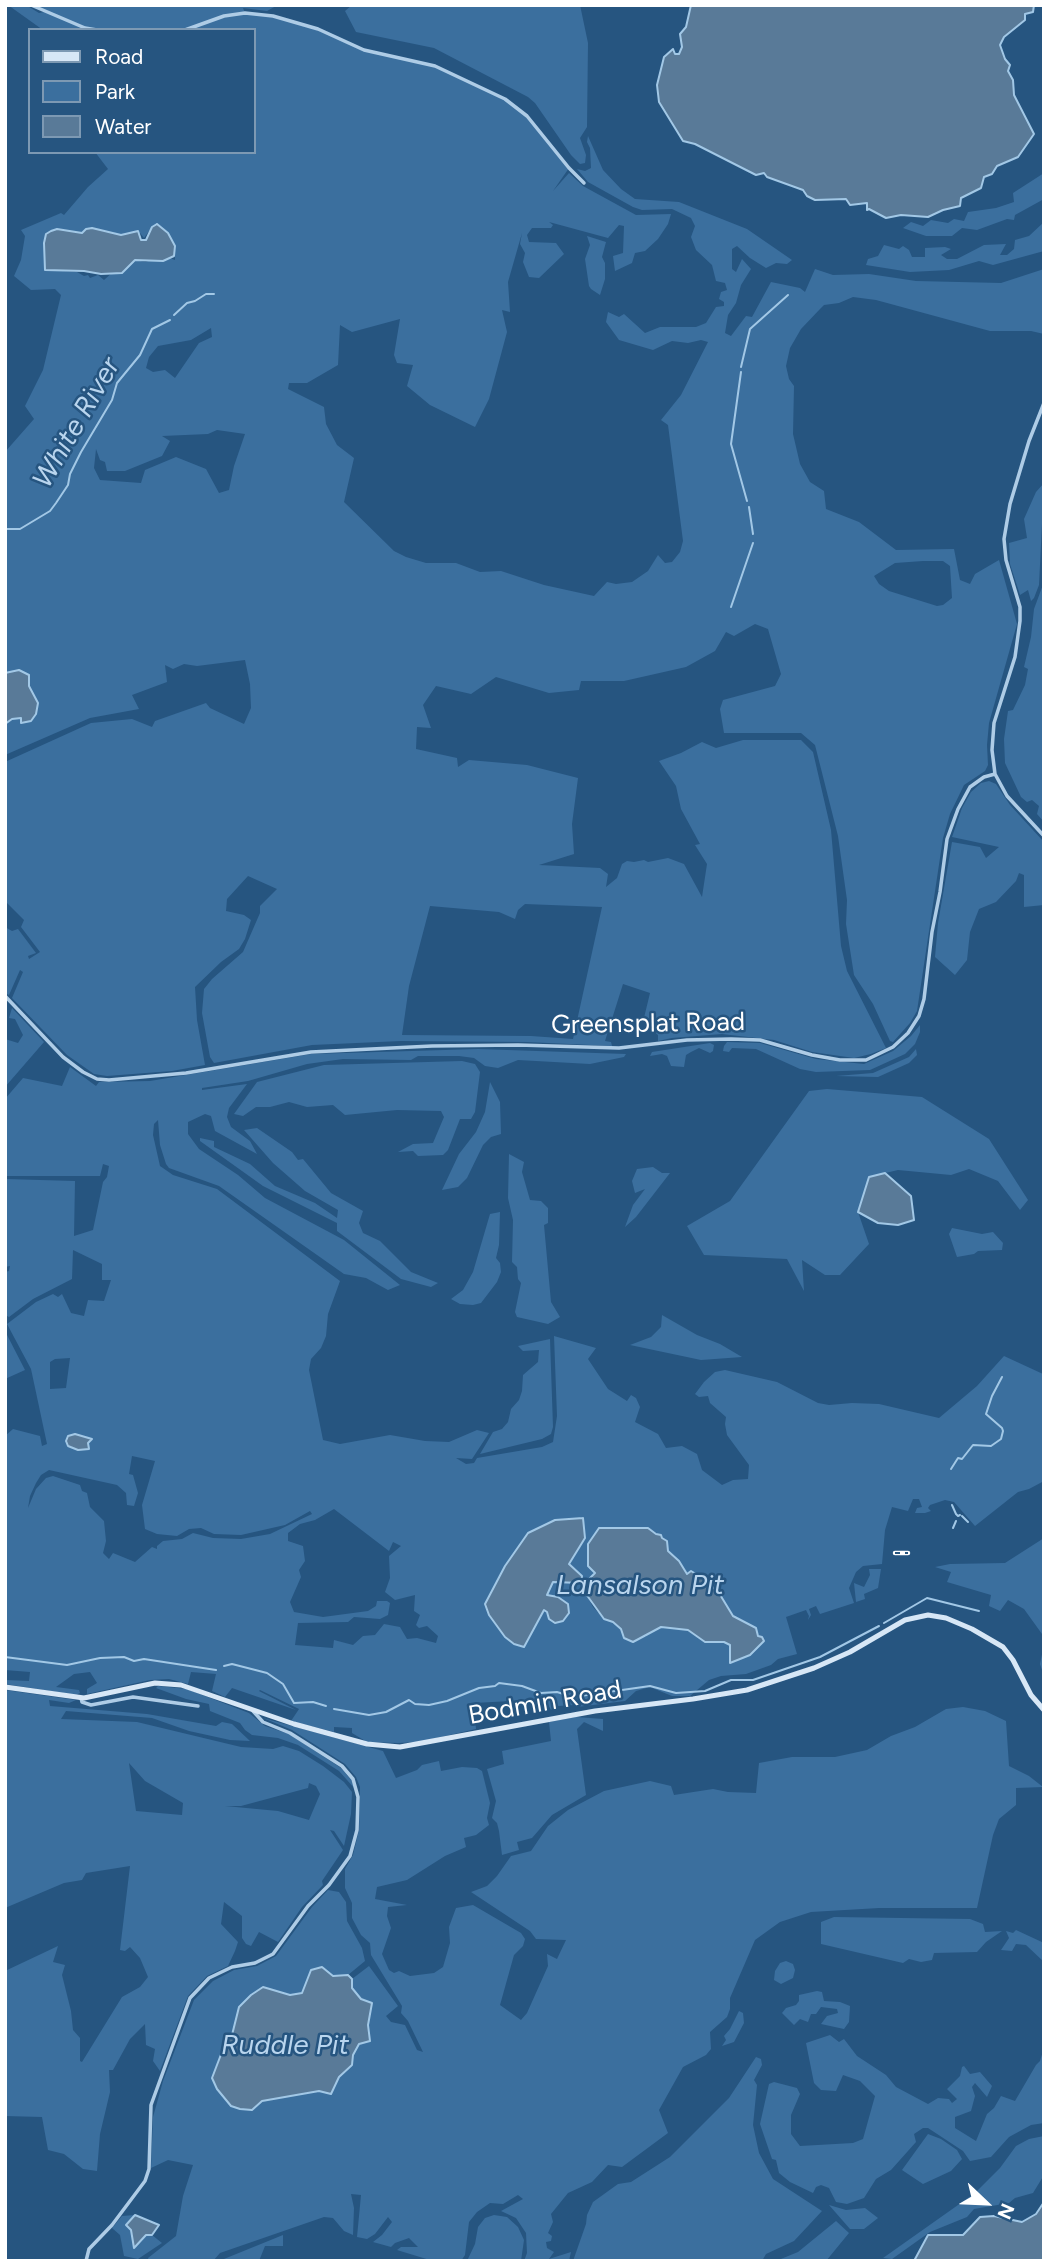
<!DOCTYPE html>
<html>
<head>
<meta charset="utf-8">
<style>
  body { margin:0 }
  #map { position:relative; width:1049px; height:2266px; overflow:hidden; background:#265580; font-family:Figtree,sans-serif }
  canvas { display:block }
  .frame { position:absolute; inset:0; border:7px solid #fff; pointer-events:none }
  .legend { position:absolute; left:28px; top:28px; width:228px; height:126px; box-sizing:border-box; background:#265580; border:2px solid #7d99b3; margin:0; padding:9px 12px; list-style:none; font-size:21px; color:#fff }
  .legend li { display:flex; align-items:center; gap:14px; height:35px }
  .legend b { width:35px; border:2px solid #7d99b3 }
  .north { position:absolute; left:951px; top:2168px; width:70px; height:70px; -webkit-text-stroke:5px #265580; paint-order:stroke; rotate:113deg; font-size:19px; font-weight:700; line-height:28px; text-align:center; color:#fff }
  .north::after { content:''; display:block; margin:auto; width:24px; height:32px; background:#fff; clip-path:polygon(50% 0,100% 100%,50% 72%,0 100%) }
</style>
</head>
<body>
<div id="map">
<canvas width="1049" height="2266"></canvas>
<div class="frame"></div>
<ul class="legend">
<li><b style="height:9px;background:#d7e7f6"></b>Road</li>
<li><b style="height:19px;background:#3b6f9e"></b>Park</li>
<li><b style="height:19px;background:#597a98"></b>Water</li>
</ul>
<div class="north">N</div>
</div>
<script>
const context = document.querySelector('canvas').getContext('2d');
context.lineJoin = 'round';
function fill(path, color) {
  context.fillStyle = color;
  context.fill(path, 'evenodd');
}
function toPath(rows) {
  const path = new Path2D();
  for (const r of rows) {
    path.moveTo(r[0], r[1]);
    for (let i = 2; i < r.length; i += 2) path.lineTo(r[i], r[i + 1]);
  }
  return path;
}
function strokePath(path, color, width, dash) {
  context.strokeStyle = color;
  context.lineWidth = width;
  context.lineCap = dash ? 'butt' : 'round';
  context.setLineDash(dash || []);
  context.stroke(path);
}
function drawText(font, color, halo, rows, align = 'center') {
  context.font = font + ' Figtree,sans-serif';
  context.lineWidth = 5;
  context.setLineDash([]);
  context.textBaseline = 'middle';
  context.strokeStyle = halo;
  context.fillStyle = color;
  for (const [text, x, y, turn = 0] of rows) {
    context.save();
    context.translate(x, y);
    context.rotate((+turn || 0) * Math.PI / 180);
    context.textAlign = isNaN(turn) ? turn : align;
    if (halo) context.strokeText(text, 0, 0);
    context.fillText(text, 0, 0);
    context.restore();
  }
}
const green = toPath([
  [8,5,26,5,39,13,44,12,35,5,275,5,276,6,267,11,243,8,245,13,273,16,309,26,364,50,435,66,505,99,527,116,569,168,553,191,569,173,583,186,636,215,671,214,668,224,658,239,645,251,635,253,632,263,615,271,613,256,623,253,624,226,619,225,608,238,549,222,553,225,551,228,532,228,527,235,529,242,556,243,564,254,539,278,529,277,523,262,525,253,520,244,522,233,508,282,510,312,502,310,507,332,489,399,475,427,430,405,407,386,413,365,397,363,394,355,400,319,352,332,340,325,338,365,307,383,289,383,288,389,324,407,326,424,337,445,354,458,344,502,394,551,406,557,426,563,456,563,480,572,501,571,544,585,594,596,607,582,616,584,632,582,648,571,658,555,665,563,672,562,680,552,683,541,668,425,661,420,681,395,708,342,701,340,688,343,672,341,653,350,619,340,606,322,608,312,619,317,624,314,645,333,660,327,696,327,706,323,716,307,724,306,724,302,719,299,721,292,727,290,725,283,716,281,712,265,696,250,691,237,695,226,691,218,672,209,642,210,633,207,588,182,577,169,585,171,591,168,590,148,587,142,588,136,603,170,621,189,635,199,679,202,747,229,792,260,787,264,776,263,766,268,750,258,737,246,732,249,732,269,736,272,742,259,751,269,741,285,736,303,728,315,725,333,731,336,746,316,752,317,771,282,800,288,805,292,815,269,833,275,869,274,916,281,1001,283,1044,269,1044,334,1031,331,990,331,876,300,853,297,839,303,824,305,820,309,801,329,790,348,786,366,789,379,794,386,793,434,800,464,810,482,824,491,826,509,859,522,896,550,954,549,960,580,970,584,975,574,999,560,1017,624,989,723,987,745,988,765,985,771,964,785,950,814,943,838,917,1011,910,1023,893,1042,890,1041,873,1004,854,975,846,924,847,900,838,836,815,745,801,733,724,733,720,709,723,700,775,686,781,674,768,629,755,624,734,636,726,632,715,651,686,667,624,681,581,681,579,690,549,693,496,677,471,694,436,686,423,705,431,728,417,727,416,749,457,758,458,767,469,760,527,765,578,778,572,824,574,854,539,865,600,868,608,874,606,887,617,878,622,864,627,861,634,862,644,860,648,862,668,858,684,864,702,897,707,864,695,845,700,844,681,809,676,786,659,761,681,753,702,742,716,748,743,740,801,740,813,752,831,830,841,946,847,971,886,1048,871,1054,854,1058,812,1052,774,1040,722,1034,672,1038,658,1041,658,1035,643,1022,650,993,623,984,605,1041,611,1042,612,1046,527,1042,401,1041,312,1045,214,1063,210,1057,202,1013,204,989,212,979,243,952,260,913,260,906,277,889,248,876,227,899,226,911,244,915,251,920,245,939,239,949,221,962,195,987,197,1020,205,1065,172,1071,107,1076,94,1074,67,1055,12,998,23,972,20,970,9,995,5,993,5,927,12,931,18,929,36,953,28,956,29,959,40,952,21,927,24,920,5,901,5,762,91,723,132,719,152,727,155,721,206,703,210,708,244,724,251,708,250,684,245,660,197,666,184,664,173,669,165,665,167,682,132,695,139,709,90,718,5,755,5,724,11,719,21,718,21,722,38,703,19,670,5,673,5,452,34,419,25,406,43,370,61,295,55,289,31,290,14,276,21,260,25,236,21,230,61,213,64,215,88,187,108,169,95,152,254,152,254,30,43,30],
  [152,227,168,233,175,246,175,260,170,258,163,261,151,260,146,262,135,260,122,272,113,272,104,280,98,275,90,278,88,275,84,276,77,272,49,270,44,265,46,234,57,229,72,233,82,233,86,229,93,228,121,235,140,233,144,238],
  [211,328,212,337,199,343,175,378,165,370,153,372,146,368,149,357,158,346,191,340],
  [217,430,245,434,234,466,229,490,219,493,206,469,176,457,145,470,141,483,100,480,94,468,96,449,100,460,105,462,107,471,125,471,162,456,170,441,162,436,208,434],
  [923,561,943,561,950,566,952,598,943,605,937,606,889,591,879,584,874,576,895,563],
  [525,904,602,907,573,1039,531,1036,402,1035,409,986,430,906,499,912,515,919,518,910],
  [352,5,580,5,588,43,587,127,580,138,586,155,585,163,580,164,571,155,535,103,528,97,434,48,356,32,345,11],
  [1044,173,1044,199,1015,215,1014,220,1007,219,977,230,962,228,952,236,926,236,903,228,911,222,923,226,931,220,948,223,954,219,964,221,968,212,996,208,1014,202,1013,193],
  [1044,222,1044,251,993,265,979,261,949,270,910,272,866,265,868,259,878,256,884,245,899,249,903,246,909,250,912,257,925,257,925,248,945,247,951,249,941,255,947,259,957,259,984,245,1006,244,1000,255,1007,255,1014,249,1015,240,1029,236],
  [587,236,606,242,602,257,605,263,605,279,600,295,591,289,589,286,585,259,590,245],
  [1044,483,1039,585,1034,598,1031,601,1028,590,1020,595,1010,564,1009,543,1027,538,1024,519,1036,492],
  [1044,582,1044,822,1037,814,1039,806,1032,800,1027,802,1021,797,1005,763,1004,739,1008,711,1013,710,1025,685,1028,669,1024,667,1031,637,1034,609],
  [989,781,996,784,1010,805,1044,842,1044,905,1024,907,1024,875,1019,873,1016,881,996,902,979,909,970,932,967,960,955,975,935,957,938,923,952,842,980,847,986,858,999,847,952,837,962,808,971,792,981,783],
  [12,1008,44,1042,5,1087,5,1039,18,1043,23,1035,15,1019,9,1018],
  [920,1025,920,1032,915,1044,905,1054,870,1070,816,1072,800,1069,756,1049,732,1048,729,1052,723,1051,724,1046,727,1042,760,1043,816,1059,864,1064,893,1051,911,1036],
  [710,1043,714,1045,713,1051,710,1053,699,1048,691,1052,686,1055,684,1067,671,1066,667,1056,662,1054,650,1056,652,1052],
  [478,1049,626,1054,624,1057,590,1064,518,1060,498,1068,485,1066,474,1058,459,1056,418,1056,411,1060,343,1059,307,1064,248,1081,202,1088,202,1090,247,1084,229,1108,227,1117,231,1127,250,1141,257,1154,215,1131,211,1116,205,1114,188,1122,188,1134,199,1149,238,1175,265,1198,344,1240,400,1285,388,1290,366,1278,344,1274,219,1186,169,1168,166,1164,160,1145,158,1120,154,1124,153,1135,160,1166,173,1175,217,1189,340,1281,328,1314,326,1336,321,1348,311,1359,309,1370,323,1440,340,1444,390,1435,425,1441,449,1442,477,1430,489,1433,472,1459,456,1458,466,1464,474,1463,477,1458,542,1447,553,1442,557,1416,554,1336,596,1348,588,1359,608,1389,627,1401,631,1395,636,1398,640,1407,635,1422,658,1434,666,1448,682,1446,697,1454,702,1470,722,1485,733,1480,748,1479,749,1465,727,1435,725,1424,726,1417,710,1403,708,1396,699,1397,695,1394,704,1382,715,1372,725,1370,777,1382,818,1403,829,1405,852,1403,879,1404,939,1418,977,1386,1004,1356,1043,1374,1044,1481,1029,1489,1018,1492,975,1526,954,1502,945,1500,930,1505,928,1508,931,1511,925,1513,915,1513,917,1508,922,1507,919,1499,913,1499,908,1511,892,1507,885,1530,882,1564,863,1566,856,1572,849,1588,854,1603,820,1614,816,1606,809,1609,811,1615,808,1620,809,1616,806,1610,786,1617,797,1654,778,1659,771,1665,746,1674,721,1676,709,1680,690,1696,672,1696,650,1687,636,1691,625,1701,577,1707,575,1705,558,1706,551,1710,547,1703,530,1700,474,1703,476,1729,419,1742,398,1743,367,1742,352,1733,352,1728,334,1727,334,1732,291,1721,299,1709,260,1690,259,1691,296,1710,232,1688,225,1697,212,1691,216,1674,191,1672,188,1684,169,1679,150,1680,87,1694,87,1689,97,1683,90,1672,74,1674,56,1687,79,1690,80,1693,76,1695,5,1684,5,1680,29,1681,30,1672,5,1670,5,1436,13,1429,40,1436,42,1446,47,1444,31,1369,7,1324,36,1302,53,1294,58,1297,62,1294,71,1313,84,1316,88,1300,104,1301,111,1280,102,1280,102,1264,73,1250,72,1279,33,1299,9,1317,5,1315,5,1272,9,1271,10,1266,5,1267,5,1179,75,1181,74,1236,93,1230,103,1182,107,1177,109,1166,103,1164,100,1176,5,1176,5,1099,23,1078,62,1086,70,1067,96,1086,99,1082,150,1081,311,1054],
  [70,1358,66,1388,50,1389,50,1362,55,1359],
  [132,1456,155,1461,142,1505,145,1529,157,1534,177,1536,189,1529,201,1528,214,1534,241,1535,285,1525,310,1511,312,1514,270,1534,241,1539,213,1538,193,1533,182,1539,163,1541,157,1546,157,1549,152,1547,135,1562,113,1553,109,1559,103,1553,106,1541,104,1521,90,1507,87,1493,82,1491,80,1485,53,1476,46,1478,36,1489,28,1508,30,1496,36,1483,41,1475,49,1470,117,1485,126,1493,127,1505,134,1506,138,1493,133,1475,129,1474],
  [334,1509,389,1551,393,1542,401,1546,389,1556,390,1578,385,1592,395,1600,415,1595,414,1611,420,1615,416,1625,419,1628,427,1626,438,1636,436,1643,417,1638,407,1639,400,1627,384,1624,375,1635,363,1636,353,1645,334,1640,333,1648,295,1645,298,1623,348,1622,354,1617,380,1619,388,1615,390,1603,387,1601,377,1601,376,1606,368,1611,323,1617,294,1612,290,1602,301,1577,299,1570,305,1561,303,1546,288,1541,288,1533,300,1524,315,1520],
  [652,1530,667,1541,667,1551,679,1561,688,1574,691,1571,704,1579,719,1593,733,1616,749,1624,764,1641,750,1655,731,1663,730,1645,724,1642,705,1642,688,1630,680,1628,661,1627,652,1630,645,1637,621,1629,613,1622,604,1619,593,1607,586,1594,595,1573],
  [916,1049,917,1055,909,1063,878,1077,836,1076,873,1073,909,1057],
  [462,1061,475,1064,480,1072,475,1112,471,1119,460,1119,448,1150,443,1155,418,1156,413,1151,398,1152,413,1144,433,1143,444,1117,441,1111,397,1110,345,1115,333,1105,307,1107,289,1102,270,1107,256,1107,243,1116,234,1114,257,1082,324,1065],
  [490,1082,500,1102,501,1134,491,1137,483,1145,467,1178,458,1187,442,1190,459,1154,476,1132,485,1112],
  [827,1089,922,1097,989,1139,1028,1200,1020,1210,998,1181,969,1169,951,1175,898,1170,869,1177,858,1212,869,1244,840,1275,825,1275,802,1260,804,1291,787,1259,704,1255,687,1226,730,1201,809,1091],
  [257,1128,292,1152,298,1160,303,1159,331,1193,363,1211,359,1223,363,1233,380,1241,411,1272,438,1283,431,1287,401,1279,337,1231,337,1223,263,1186,200,1141,200,1138,214,1141,214,1147,250,1164,275,1186,315,1203,337,1218,338,1210,305,1191,273,1163,244,1130],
  [509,1154,524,1162,522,1172,530,1200,541,1201,548,1208,548,1223,544,1225,551,1302,560,1317,548,1324,517,1317,515,1312,521,1283,518,1279,517,1267,512,1262,513,1220,508,1198],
  [653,1167,662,1173,670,1173,636,1217,625,1227,633,1205,645,1189,635,1193,632,1181,637,1169],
  [500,1212,499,1245,496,1258,500,1263,501,1272,497,1282,481,1303,473,1305,460,1304,451,1299,463,1290,473,1272,490,1214],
  [952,1228,982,1234,993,1232,1003,1243,1002,1250,978,1251,974,1254,957,1257,949,1234],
  [662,1315,697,1335,720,1344,742,1357,701,1360,630,1345,651,1337,661,1327],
  [5,1331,25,1370,5,1379],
  [550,1339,553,1427,551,1434,542,1439,480,1454,493,1432,502,1429,508,1422,511,1409,519,1400,522,1391,523,1375,538,1362,539,1350,523,1351,518,1346],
  [1044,1538,1044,1676,1040,1664,1044,1645,1042,1634,1024,1609,1008,1600,1000,1611,989,1606,991,1595,947,1582,951,1572,935,1567,950,1564,1005,1563],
  [869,1569,881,1569,878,1588,864,1594,865,1599,856,1602,854,1583,864,1587,870,1575],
  [158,1686,187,1689,249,1713,265,1726,289,1734,341,1768,352,1781,355,1789,339,1771,298,1745,278,1738,252,1735,245,1730,240,1723,210,1711,209,1704,186,1699,156,1688],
  [5,1690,76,1700,69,1703,49,1700,50,1706,147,1714,216,1726,222,1722,232,1724,250,1741,230,1740,189,1731,152,1718,66,1711,61,1719,137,1722,241,1747,273,1749,283,1746,299,1751,323,1766,344,1782,352,1792,351,1814,344,1846,334,1831,330,1830,343,1850,322,1881,323,1885,302,1907,278,1942,259,1932,251,1946,246,1944,242,1938,242,1916,224,1902,221,1924,238,1942,235,1951,228,1966,207,1976,188,1996,160,2071,153,2061,155,2049,146,2045,145,2024,130,2039,113,2070,109,2070,110,2092,100,2134,97,2171,83,2169,64,2154,48,2150,42,2117,5,2116,5,1971,58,1946,53,1962,65,1965,62,1975,71,2011,73,2030,80,2038,80,2061,82,2062,122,1997,140,1987,148,1977,140,1958,130,1947,125,1951,120,1950,130,1866,86,1873,82,1880,64,1883,5,1908],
  [129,1763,145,1781,183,1803,182,1815,136,1811],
  [309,1783,316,1786,320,1794,309,1820,278,1811,225,1806,241,1806,308,1788],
  [963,1707,985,1711,1006,1721,1009,1766,1029,1776,1043,1787,1016,1788,1016,1805,999,1819,993,1835,977,1908,879,1908,811,1912,780,1922,755,1940,730,1998,730,2009,727,2017,710,2032,711,2049,706,2055,683,2067,659,2110,668,2133,622,2167,608,2165,592,2182,568,2193,551,2214,553,2222,548,2233,552,2236,551,2241,546,2242,547,2248,554,2252,549,2259,571,2252,569,2261,524,2261,527,2253,526,2233,516,2218,501,2211,523,2199,518,2195,503,2204,490,2203,477,2212,469,2222,465,2255,461,2261,433,2261,397,2250,401,2247,418,2247,409,2238,395,2243,391,2247,373,2242,382,2235,392,2222,388,2217,375,2234,367,2239,357,2237,361,2195,351,2194,354,2208,353,2235,344,2231,333,2218,324,2217,220,2253,213,2261,149,2261,148,2258,176,2236,183,2196,193,2165,168,2160,151,2168,153,2117,163,2081,194,2000,213,1981,234,1970,257,1966,276,1956,312,1907,328,1890,339,1892,346,1902,347,1921,362,1948,365,1961,348,1975,333,1976,302,1993,290,1995,263,1987,239,2007,232,2035,225,2044,230,2106,240,2109,251,2110,262,2101,319,2091,331,2094,339,2077,352,2065,353,2055,359,2044,370,2041,368,2025,372,2003,361,1999,351,1988,352,1979,369,1966,398,2006,386,2016,391,2022,405,2025,417,2050,423,2052,408,2021,401,2013,402,2006,371,1955,370,1943,361,1935,352,1918,352,1903,345,1888,345,1869,353,1855,359,1830,360,1787,356,1777,345,1764,292,1730,263,1718,383,1751,396,1778,417,1770,422,1765,439,1761,441,1771,462,1767,477,1768,482,1771,490,1803,487,1818,489,1825,476,1835,464,1838,466,1847,445,1856,407,1880,377,1887,375,1899,407,1905,388,1907,387,1916,391,1928,382,1954,389,1970,394,1973,399,1971,410,1976,434,1973,443,1967,450,1943,449,1927,456,1908,473,1905,521,1933,525,1939,523,1946,514,1955,500,2005,521,2020,527,2013,548,1966,547,1954,557,1959,566,1940,536,1939,530,1931,471,1892,487,1886,497,1876,511,1856,531,1851,548,1826,568,1810,604,1791,650,1781,671,1786,674,1795,713,1789,728,1792,756,1793,759,1763,792,1757,835,1757,867,1750,891,1736,915,1727,946,1709],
  [576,1717,603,1719,603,1731,584,1722,577,1729,586,1795,552,1815,532,1838,517,1842,519,1850,502,1855,499,1831,497,1823,492,1818,496,1801,487,1769,504,1764,502,1751,551,1741,549,1722],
  [834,1917,970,1919,983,1924,985,1932,1002,1931,986,1942,977,1952,934,1953,932,1960,921,1962,909,1959,903,1963,821,1944,821,1922],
  [1016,1930,1044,1943,1044,1962,1026,1945,1016,1944,1012,1951,1001,1950,1009,1938,1006,1931,1013,1933],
  [786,1961,793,1964,795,1970,793,1978,781,1984,774,1980,775,1971,780,1963],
  [817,1991,822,1992,824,2001,840,2002,850,2006,849,2022,844,2029,821,2024,827,2016,838,2013,837,2009,821,2007,816,2014,811,2014,808,2022,800,2019,794,2025,782,2013,786,2008,796,2005,799,2001,799,1995],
  [739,2011,743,2013,744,2023,734,2042,722,2046,726,2040,724,2036,730,2029],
  [830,2035,839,2042,844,2039,857,2056,886,2075,896,2087,928,2104,938,2098,949,2099,952,2103,957,2099,947,2089,960,2076,962,2067,964,2066,970,2074,980,2072,992,2086,987,2097,975,2083,972,2087,975,2096,971,2111,955,2117,955,2128,976,2141,987,2114,994,2108,1001,2096,1015,2101,1036,2065,1040,2061,1044,2048,1044,2123,1031,2125,1009,2137,991,2157,970,2161,963,2151,928,2128,923,2128,914,2134,916,2142,891,2170,876,2179,864,2198,847,2204,836,2202,829,2188,821,2185,816,2187,813,2193,790,2182,779,2173,776,2160,772,2159,760,2124,769,2084,774,2082,797,2088,800,2094,791,2115,791,2134,800,2146,853,2143,863,2139,875,2096,860,2081,843,2075,836,2091,821,2090,814,2083,806,2043],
  [756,2057,761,2059,762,2065,754,2080,757,2085,753,2125,759,2153,773,2179,822,2211,794,2241,766,2254,762,2261,573,2261,586,2224,587,2215,593,2202,618,2184,631,2182,670,2157,729,2098],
  [928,2134,941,2139,957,2150,962,2159,951,2171,923,2184,902,2170],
  [1044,2136,1044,2175,1033,2193,1015,2198,1009,2203,974,2209,967,2217,930,2232,892,2259,883,2258,975,2193,1000,2168,1016,2146,1029,2139],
  [829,2205,846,2210,865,2208,878,2218,864,2229,850,2229],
  [135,2215,126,2225,131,2230,134,2247,146,2235,152,2235,162,2243,138,2259,124,2256,120,2235,112,2228,122,2216],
  [494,2215,507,2217,518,2227,524,2240,521,2261,467,2261,475,2244,478,2227,485,2218],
  [836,2221,849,2233,826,2261,776,2261,798,2252],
  [283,2235,283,2246,265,2246,259,2261,219,2261]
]);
const water = toPath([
  [691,5,1034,5,1033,12,1025,14,1025,20,1004,37,1000,45,1005,59,1010,65,1008,71,1013,80,1014,95,1034,134,1018,157,997,166,992,174,984,177,981,188,961,198,960,206,943,210,928,217,901,215,886,218,869,209,867,210,867,203,850,205,846,199,815,200,807,196,803,190,767,177,764,173,756,175,695,144,683,141,659,102,657,85,664,57,673,49,675,54,679,54,682,47,680,34,686,27,691,5],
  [157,224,168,233,175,246,174,256,163,261,135,260,122,273,101,274,84,271,45,270,44,243,46,234,51,231,57,229,82,233,86,229,92,228,121,235,138,231,141,240,146,240,152,227,157,224],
  [19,670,29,675,29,686,38,703,36,714,31,721,21,723,21,718,12,719,5,724,5,673,19,670],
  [885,1173,911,1196,914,1220,898,1225,878,1223,858,1212,869,1177,885,1173],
  [75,1434,92,1439,88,1443,89,1449,78,1450,68,1446,66,1441,68,1436,75,1434],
  [583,1518,585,1538,569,1564,582,1576,581,1583,553,1582,547,1595,558,1597,568,1604,569,1613,563,1621,555,1623,549,1619,547,1612,544,1610,524,1647,514,1644,505,1637,489,1615,485,1604,505,1566,528,1533,555,1520,583,1518],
  [599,1528,648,1528,656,1534,661,1535,662,1538,667,1541,668,1551,679,1561,687,1574,691,1571,704,1579,719,1593,733,1616,756,1628,758,1636,762,1637,764,1641,750,1655,730,1663,730,1645,724,1642,705,1642,688,1630,661,1627,633,1642,624,1638,621,1629,613,1622,604,1619,586,1594,590,1578,595,1573,588,1566,588,1544,599,1528],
  [322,1967,333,1976,348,1975,352,1979,352,1988,361,1999,372,2003,368,2025,370,2041,359,2044,353,2055,352,2065,339,2077,331,2094,319,2091,262,2101,252,2110,240,2109,231,2106,217,2089,212,2078,225,2044,232,2035,239,2007,251,1995,263,1987,290,1995,302,1993,311,1970,322,1967],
  [1044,2202,1044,2261,914,2261,928,2235,963,2235,980,2217,994,2216,1022,2222,1036,2214,1044,2202],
  [135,2215,159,2225,152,2235,146,2235,134,2248,131,2230,126,2225,135,2215]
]);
const stream = toPath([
  [174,315,187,303,195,301,206,294,214,294],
  [741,367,750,329,788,295],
  [741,372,731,444,747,501],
  [749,507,753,534],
  [5,529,20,529,50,511,56,503,68,485,70,474,81,452,112,400,117,383,140,355,152,329,170,320],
  [731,607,753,543],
  [951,1469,958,1458,962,1459,973,1445,991,1446,1001,1439,1003,1431,1002,1428,986,1414,992,1396,1002,1377],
  [952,1505,956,1514,958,1516,960,1515],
  [962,1516,968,1522],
  [953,1528,956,1521],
  [884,1623,927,1598,979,1611],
  [5,1657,67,1665,100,1658,124,1657,134,1661,144,1659,216,1670],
  [224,1666,232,1664,267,1673,283,1684,294,1703,313,1702,326,1706],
  [334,1709,369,1715,386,1712,409,1700,415,1704,429,1705,447,1701,479,1688,495,1686,499,1683,522,1686,541,1693,557,1692,573,1697,650,1686,676,1693,705,1691,731,1680,753,1680,820,1657,879,1626]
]);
const minor = toPath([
  [31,5,85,28,97,30],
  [185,30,224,16,245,13,273,16,318,29,364,50,435,66,505,99,527,116,569,168,584,183],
  [995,774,992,750,994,723,1015,657,1020,621,1020,607,1006,560,1004,539,1010,504,1029,441,1044,403],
  [5,996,63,1057,83,1072,97,1079,109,1080,186,1073,311,1052,432,1046,518,1045,619,1048,687,1040,731,1039,760,1040,812,1055,840,1060,866,1060,893,1047,908,1033,919,1016,924,999,932,932,940,892,947,839,958,809,970,787,984,777,995,774,1007,796,1044,836],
  [81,1698,82,1702,91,1705,133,1697,198,1706],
  [86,2261,89,2249,112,2225,145,2181,149,2169,151,2105,190,1998,209,1978,232,1967,255,1963,273,1954,308,1906,329,1885,350,1856,357,1830,358,1797,353,1779,342,1766,290,1733,263,1722,253,1711]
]);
const secondary = toPath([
  [5,1687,84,1698,155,1683,181,1685,294,1724,367,1744,400,1747,595,1711,693,1699,747,1690,814,1668,850,1652,905,1620,928,1615,946,1618,972,1629,1003,1647,1013,1660,1031,1695,1044,1710]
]);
const rail = toPath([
  [895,1553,908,1553]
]);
const streetNames = [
  ["Greensplat Road",648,1024,-1],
  ["Bodmin Road",545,1703,-10]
];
const waterNames = [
  ["White River",77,423,-60],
  ["Lansalson Pit",640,1586],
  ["Ruddle Pit",285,2046]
];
fill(green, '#3b6f9e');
fill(water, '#597a98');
strokePath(water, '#a2c8e6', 2);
strokePath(stream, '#a2c8e6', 2);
strokePath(minor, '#aecce6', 3.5);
strokePath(secondary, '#d7e7f6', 5);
strokePath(rail, '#fff', 4.5);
strokePath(rail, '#265580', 2, [5]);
drawText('26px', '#fff', '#265580', streetNames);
drawText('italic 28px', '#b9d5ee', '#265580', waterNames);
</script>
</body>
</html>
